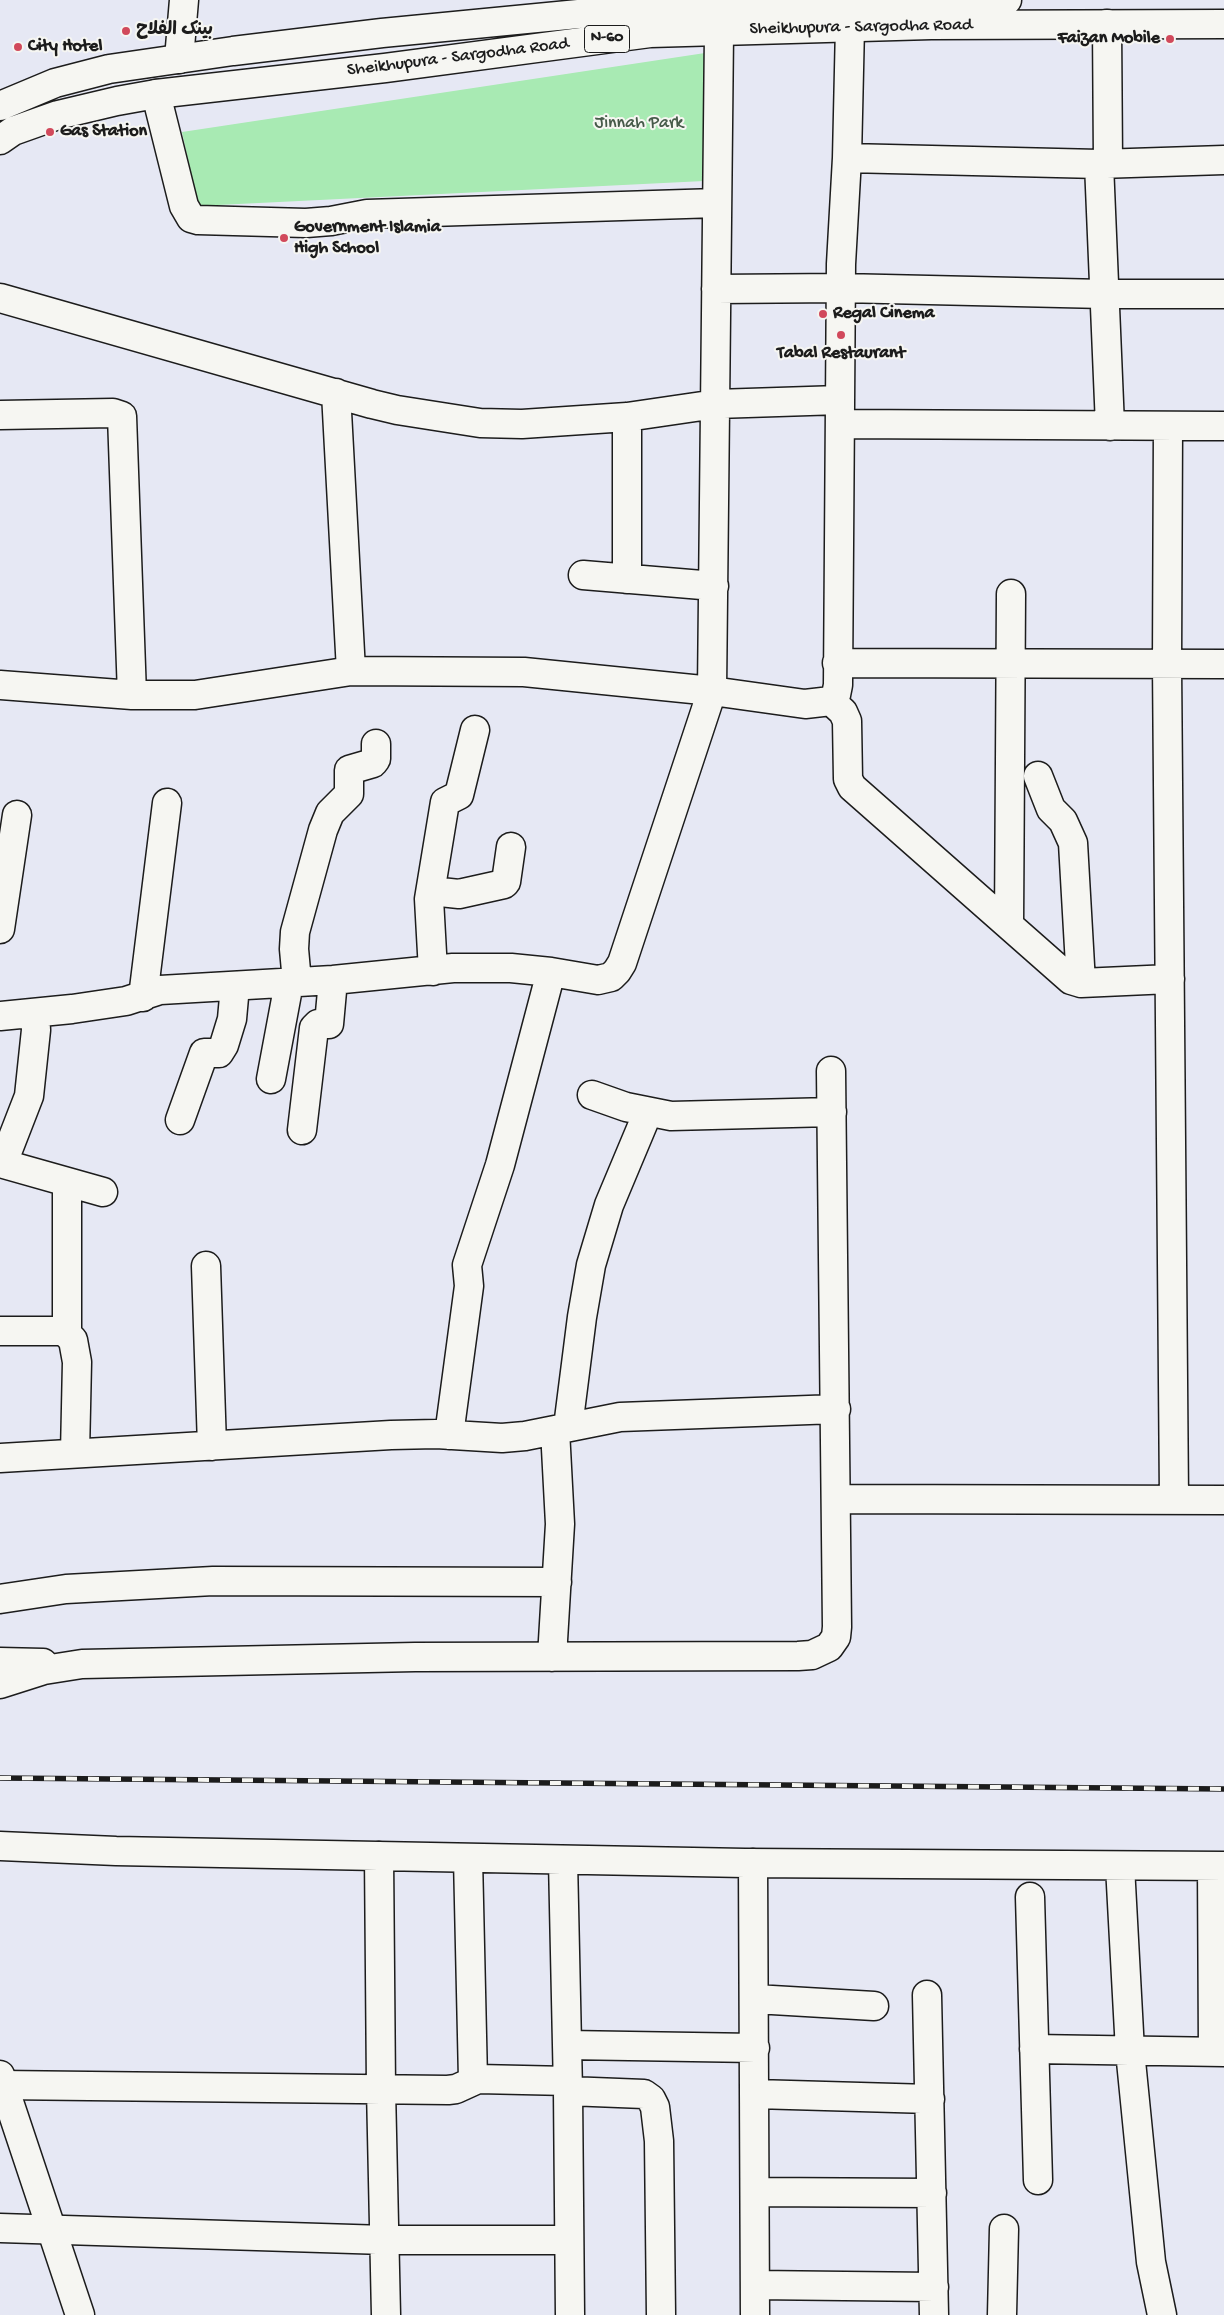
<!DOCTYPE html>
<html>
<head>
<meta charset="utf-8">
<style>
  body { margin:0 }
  canvas { display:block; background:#e6e8f4 }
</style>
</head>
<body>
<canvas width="1224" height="2315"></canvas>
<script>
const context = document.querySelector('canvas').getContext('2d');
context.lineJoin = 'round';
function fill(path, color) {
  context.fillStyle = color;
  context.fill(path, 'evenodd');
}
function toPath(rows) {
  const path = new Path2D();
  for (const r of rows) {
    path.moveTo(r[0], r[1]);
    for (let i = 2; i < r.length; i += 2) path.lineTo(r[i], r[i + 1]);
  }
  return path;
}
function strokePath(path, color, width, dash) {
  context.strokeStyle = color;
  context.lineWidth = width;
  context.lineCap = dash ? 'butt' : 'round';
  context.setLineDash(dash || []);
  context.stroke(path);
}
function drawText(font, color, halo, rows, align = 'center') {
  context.font = font + ' "Gochi Hand","Playpen Sans Arabic",sans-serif';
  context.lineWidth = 4;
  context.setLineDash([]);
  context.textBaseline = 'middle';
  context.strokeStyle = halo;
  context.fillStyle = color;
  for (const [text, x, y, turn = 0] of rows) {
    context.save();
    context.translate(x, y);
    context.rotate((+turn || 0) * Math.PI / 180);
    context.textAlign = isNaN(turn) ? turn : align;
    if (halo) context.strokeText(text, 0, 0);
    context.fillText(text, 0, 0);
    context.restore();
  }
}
const green = toPath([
  [705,53,704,181,198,206,182,132]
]);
const minor = toPath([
  [1107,24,1108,163],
  [179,59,184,0],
  [156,94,184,206,191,218,198,220,306,223,331,221,367,214,717,203],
  [847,158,1099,164,1224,160],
  [1099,164,1110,426],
  [716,289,841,288,1104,294,1224,294],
  [0,298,372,404,397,410,480,423,522,424,627,417,716,404,840,400],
  [336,393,351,671],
  [0,415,113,413,122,416,132,695],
  [627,417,627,579],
  [841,424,1224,426],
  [1168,426,1167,664,1174,1499],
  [583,575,714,586],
  [837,663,1224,664],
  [0,685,132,695,195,695,351,671,524,672,712,691,805,704,831,701,836,695,838,685,841,264,847,158,850,26],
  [831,701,843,712,847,721,848,779,852,787,1071,980,1081,983,1170,979],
  [1038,776,1051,809,1063,821,1073,843,1081,983],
  [431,891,459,894,504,884,506,882,511,847],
  [1009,925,1011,594],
  [0,929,17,815],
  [433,971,429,899,445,802,459,795,475,730],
  [297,982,294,949,295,932,323,830,330,813,349,794,349,770,373,763,376,759,376,744],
  [143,997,167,803],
  [0,1016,72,1009,126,1001,160,990,333,980,453,968,511,968,551,972,598,980,611,977,617,971,622,963,712,691,719,32],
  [271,1079,289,983],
  [592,1095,626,1107,671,1116,832,1112],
  [180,1120,204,1053,219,1053,224,1045,232,1019,235,986],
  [302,1130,314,1028,318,1024,329,1024,333,980],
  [0,1163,103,1192],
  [3,1163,29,1096,36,1030,35,1013],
  [67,1182,67,1333],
  [206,1266,212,1446],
  [0,1331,64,1331,73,1340,77,1362,75,1453],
  [568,1427,582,1317,591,1265,609,1205,648,1112],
  [449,1435,469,1286,467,1265,500,1165,551,972],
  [0,1458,391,1435,436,1434,502,1438,525,1436,620,1417,836,1409],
  [836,1499,1224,1500],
  [0,1599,66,1589,213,1581,557,1582],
  [552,1657,560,1524,555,1430],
  [0,1662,43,1663],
  [0,1684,44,1670,82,1664,415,1657,798,1656,812,1655,829,1647,836,1637,837,1627,831,1071],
  [0,1846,116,1851,745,1863,1224,1866],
  [379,1856,381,2089,386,2315],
  [468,1858,473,2080],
  [563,1860,568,2091,570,2315],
  [753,1863,755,2315],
  [1120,1866,1130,2051,1151,2262,1162,2315],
  [1212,1866,1213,2052],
  [1030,1897,1038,2180],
  [927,1995,934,2315],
  [755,1999,874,2006],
  [567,2045,755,2048],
  [1034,2049,1224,2052],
  [0,2085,448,2090,456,2089,478,2079,568,2081],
  [568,2091,644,2094,651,2099,655,2107,659,2141,661,2315],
  [755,2094,930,2099],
  [755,2192,932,2193],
  [0,2228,385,2240,569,2240],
  [755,2285,934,2287],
  [1002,2315,1004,2229]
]);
const major = toPath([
  [0,2075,80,2315]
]);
const highway = toPath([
  [0,106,55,83,109,69,233,51,382,33,650,7,1007,0],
  [0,140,13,131,58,115,117,101,156,94,385,68,650,33,931,25,1224,24]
]);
const rail = toPath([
  [0,1778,1224,1789]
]);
const markers = [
  [126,31,5,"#d1495b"],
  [1170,39,5,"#d1495b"],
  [18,47,5,"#d1495b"],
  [50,132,5,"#d1495b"],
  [284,238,5,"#d1495b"],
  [823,314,5,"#d1495b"],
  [841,335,5,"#d1495b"]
];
const shields = [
  [607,39,45]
];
const shieldNames = [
  ["N-60",607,39]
];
const streetNames = [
  ["Sheikhupura - Sargodha Road",861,28,-1],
  ["Sheikhupura - Sargodha Road",458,58,-7]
];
const poiNames = [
  ["بینک الفلاح",136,31],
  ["Faizan Mobile",1160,39,"right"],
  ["City Hotel",28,47],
  ["Gas Station",60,132],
  ["Government Islamia",294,228],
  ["High School",294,249],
  ["Regal Cinema",833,314],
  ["Tabal Restaurant",841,354,"center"]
];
const parkNames = [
  ["Jinnah Park",639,124]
];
fill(green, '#a8eab3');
strokePath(minor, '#1c1c1c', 31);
strokePath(major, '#1c1c1c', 31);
strokePath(highway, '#1c1c1c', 31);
strokePath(minor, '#f6f6f2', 28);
strokePath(major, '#f6f6f2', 28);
strokePath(highway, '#f6f6f2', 28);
strokePath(rail, '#1c1c1c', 5.5);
strokePath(rail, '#f6f6f2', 4, [11]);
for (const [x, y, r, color] of markers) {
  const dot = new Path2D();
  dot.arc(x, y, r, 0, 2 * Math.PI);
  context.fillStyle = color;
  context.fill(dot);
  strokePath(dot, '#f6f6f2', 2);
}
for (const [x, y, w] of shields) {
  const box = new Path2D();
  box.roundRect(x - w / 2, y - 13.5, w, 27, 4);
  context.fillStyle = '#f6f6f2';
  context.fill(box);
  strokePath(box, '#1c1c1c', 1);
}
drawText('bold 16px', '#1c1c1c', null, shieldNames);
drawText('18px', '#1c1c1c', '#f6f6f2', streetNames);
drawText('bold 18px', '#1c1c1c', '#f6f6f2', poiNames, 'left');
drawText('18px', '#465a49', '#f6f6f2', parkNames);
</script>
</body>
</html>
